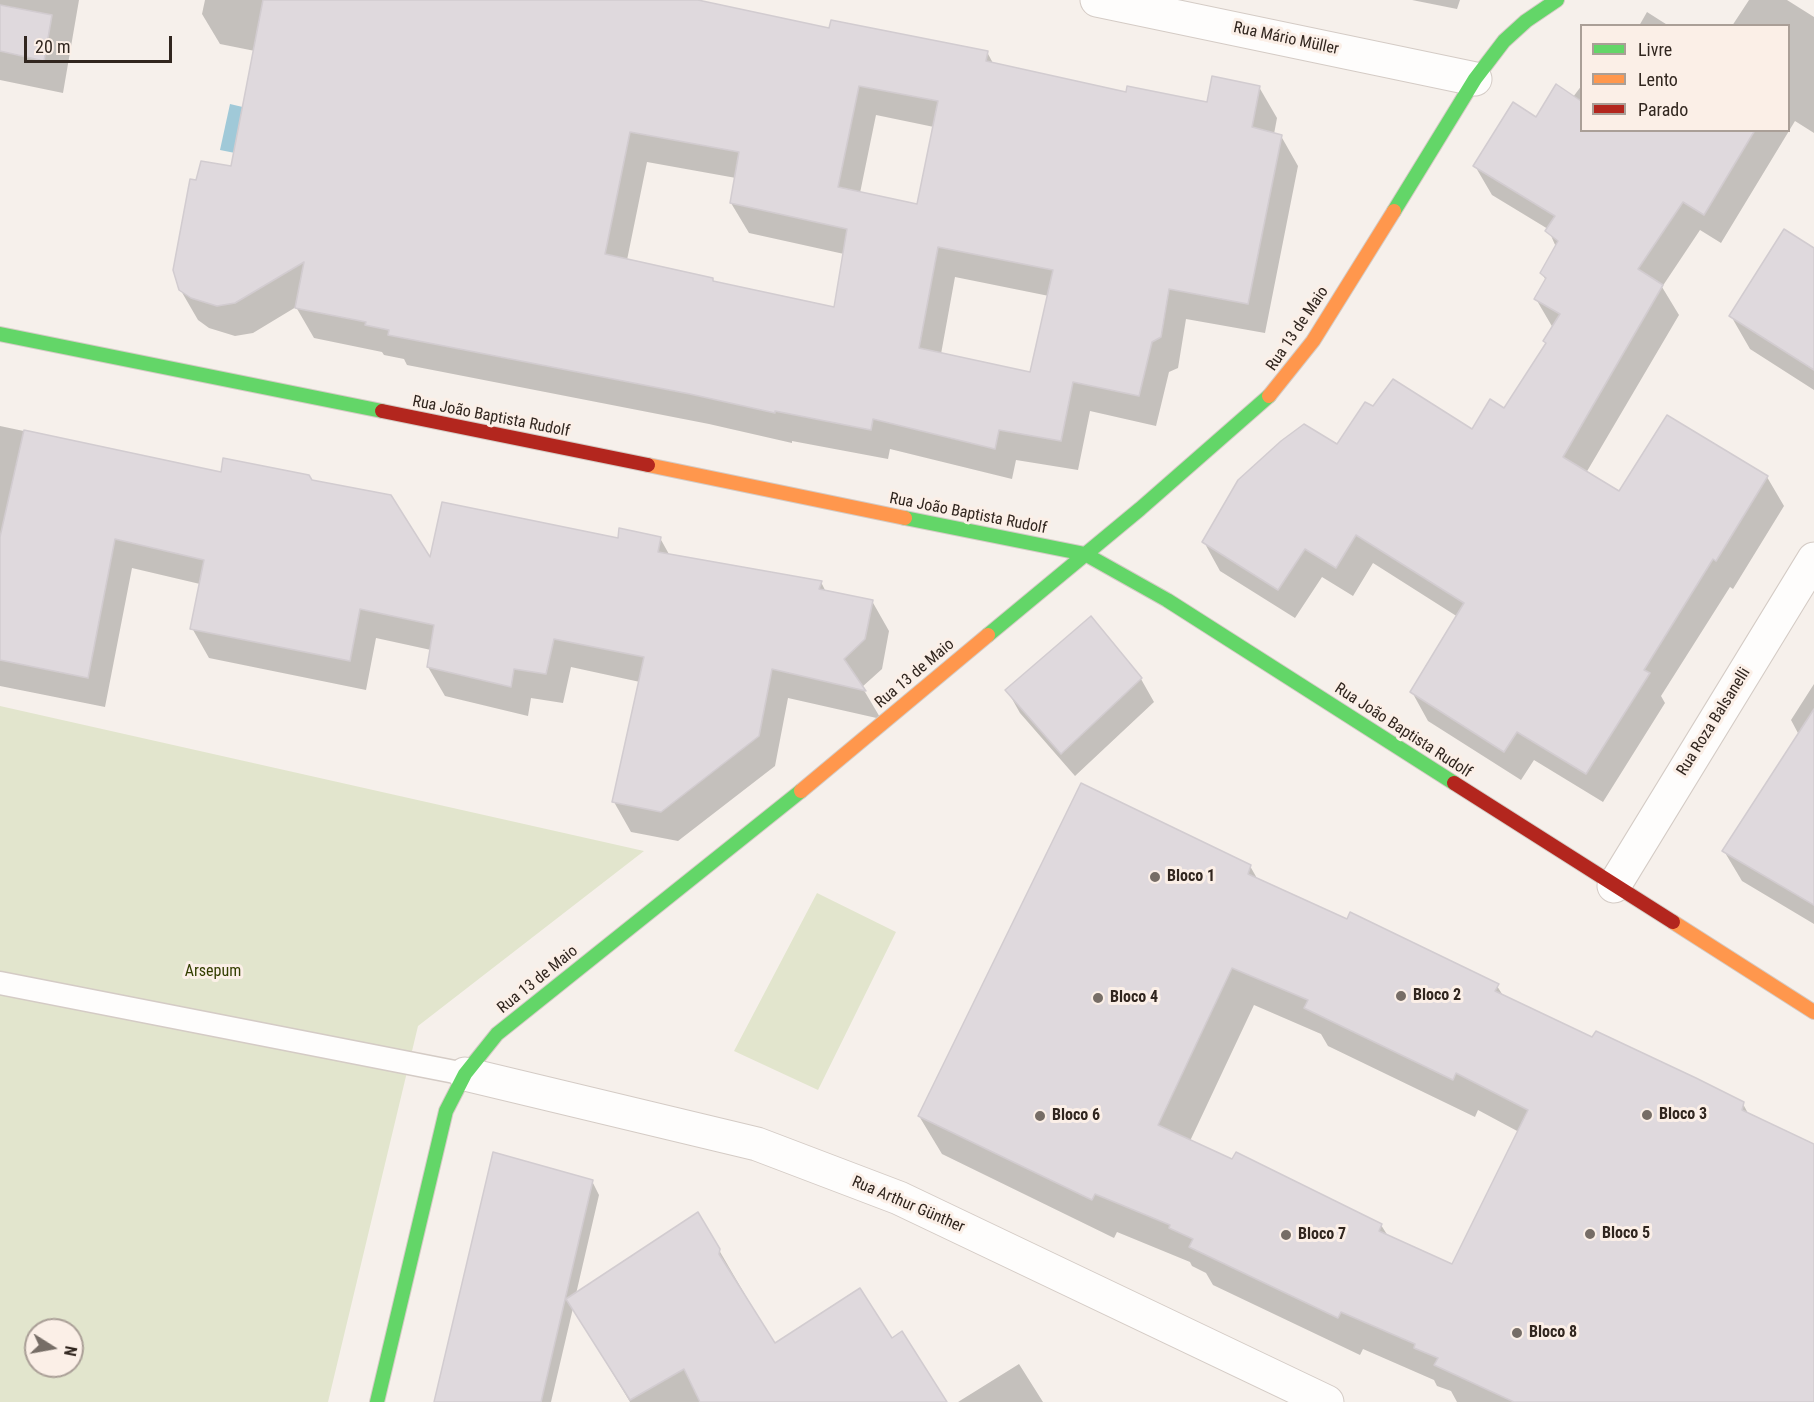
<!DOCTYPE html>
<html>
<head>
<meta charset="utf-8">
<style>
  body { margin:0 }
  #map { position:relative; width:1814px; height:1402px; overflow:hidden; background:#f6f0eb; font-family:"Roboto Condensed",sans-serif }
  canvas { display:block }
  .legend { position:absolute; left:1580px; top:24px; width:210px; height:108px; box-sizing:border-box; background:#fbefe7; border:2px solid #aa9f97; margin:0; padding:8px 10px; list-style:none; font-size:18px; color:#31261f }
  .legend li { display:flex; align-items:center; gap:12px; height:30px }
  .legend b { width:30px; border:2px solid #aa9f97 }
  .north { position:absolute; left:24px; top:1318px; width:60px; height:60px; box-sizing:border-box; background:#fbefe7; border:2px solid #aa9f97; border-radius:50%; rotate:101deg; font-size:16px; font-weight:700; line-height:24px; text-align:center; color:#31261f }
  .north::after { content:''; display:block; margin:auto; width:21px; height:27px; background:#766d66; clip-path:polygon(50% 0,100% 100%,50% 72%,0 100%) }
  .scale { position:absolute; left:24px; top:36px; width:148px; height:27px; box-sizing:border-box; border:3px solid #31261f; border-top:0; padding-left:8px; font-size:18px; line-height:21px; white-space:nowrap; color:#31261f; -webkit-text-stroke:4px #fbefe7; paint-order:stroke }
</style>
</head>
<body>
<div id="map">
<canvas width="1814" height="1402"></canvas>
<ul class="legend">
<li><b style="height:8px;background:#63d668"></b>Livre</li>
<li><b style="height:8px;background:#ff974d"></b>Lento</li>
<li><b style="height:8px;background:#b3261e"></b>Parado</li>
</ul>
<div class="north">N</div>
<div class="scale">20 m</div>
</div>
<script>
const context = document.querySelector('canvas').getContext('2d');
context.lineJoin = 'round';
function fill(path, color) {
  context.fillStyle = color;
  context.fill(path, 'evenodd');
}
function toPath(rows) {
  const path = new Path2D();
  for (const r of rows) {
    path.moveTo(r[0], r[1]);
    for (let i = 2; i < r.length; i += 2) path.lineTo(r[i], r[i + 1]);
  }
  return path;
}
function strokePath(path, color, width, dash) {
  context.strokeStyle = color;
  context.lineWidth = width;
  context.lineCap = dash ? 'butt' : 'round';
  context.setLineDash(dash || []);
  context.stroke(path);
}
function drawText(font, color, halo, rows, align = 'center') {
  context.font = font + ' "Roboto Condensed",sans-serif';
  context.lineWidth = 6;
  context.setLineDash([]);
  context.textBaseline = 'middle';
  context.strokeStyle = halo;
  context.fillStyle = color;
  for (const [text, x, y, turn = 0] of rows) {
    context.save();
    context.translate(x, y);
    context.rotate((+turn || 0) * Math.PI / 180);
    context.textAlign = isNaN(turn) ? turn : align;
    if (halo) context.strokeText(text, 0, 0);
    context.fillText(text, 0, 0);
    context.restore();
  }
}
const green = toPath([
  [0,706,644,851,418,1026,328,1402,0,1402],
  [36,1330,72,1330,72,1366,36,1366],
  [817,893,896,932,818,1090,734,1051]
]);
const water = toPath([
  [230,104,289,118,240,154,220,150]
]);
const shadow = toPath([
  [0,0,79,0,63,93,0,80],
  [205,0,690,0,830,30,987,52,994,65,1127,94,1208,104,1259,87,1277,118,1274,134,1281,136,1298,166,1265,333,1186,319,1178,368,1169,372,1156,426,1090,411,1078,470,1016,460,1012,479,890,449,888,459,792,441,792,443,709,424,407,365,404,359,384,355,382,352,314,338,296,307,253,333,235,336,209,328,198,320,180,289,197,182,232,168,255,51,220,44,202,14],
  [876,115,934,127,918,206,860,193],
  [647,162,736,178,731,203,749,233,844,254,835,308,715,283,712,279,627,260],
  [955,277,1049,296,1031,374,941,354],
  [1412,0,1460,0,1457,9],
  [1749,0,1787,0,1814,17,1814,133,1795,121,1721,243,1700,230,1662,287,1679,315,1586,473,1619,494,1767,477,1784,506,1733,589,1730,587,1661,696,1665,703,1603,802,1534,760,1521,780,1428,721,1412,692,1458,617,1373,563,1353,596,1322,577,1295,618,1220,571,1204,542,1337,446,1373,408,1472,431,1504,410,1547,345,1545,341,1553,328,1536,299,1546,281,1542,273,1556,247,1548,229,1492,195,1475,166,1536,120,1573,97,1582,85,1582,130,1788,130,1788,26,1732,26],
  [1647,12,1669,26,1639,26],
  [1814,250,1814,390,1750,349,1731,316],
  [0,426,222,473,311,481,431,561,619,540,660,538,670,556,821,582,826,592,872,601,889,631,882,669,862,687,881,719,788,698,775,766,678,841,631,832,614,802,640,682,571,667,563,703,531,698,528,716,445,696,428,667,431,650,376,638,366,690,209,658,192,628,200,584,132,568,105,707,0,686],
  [1141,679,1154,702,1075,776,1020,713,1007,690],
  [1814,684,1814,924,1742,881,1724,851,1799,735,1791,720],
  [1250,866,1258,880,1497,986,1504,997,1592,1039,1743,1104,1749,1115,1814,1146,1814,1402,1457,1402,1451,1391,1437,1386,1434,1380,1363,1349,1360,1355,1213,1285,1206,1273,1192,1266,1190,1262,1117,1232,1114,1238,942,1154,919,1116],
  [1254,1005,1321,1034,1328,1046,1475,1117,1478,1110,1519,1132,1453,1266,1388,1236,1381,1225,1190,1141],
  [494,1154,592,1181,599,1195,576,1294,719,1250,775,1346,892,1340,945,1402,630,1402,573,1308,551,1402,434,1402],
  [1019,1364,1043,1402,958,1402]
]);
const building = toPath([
  [263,0,698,0,829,28,831,20,988,51,986,61,1126,92,1127,86,1207,102,1212,76,1260,86,1252,127,1282,135,1248,304,1169,289,1161,337,1152,342,1139,396,1073,382,1061,441,999,430,995,449,873,419,871,430,775,411,775,413,690,394,388,335,389,330,365,325,366,322,295,308,304,262,235,303,217,306,191,298,179,290,173,270,190,179,196,180,201,161,231,166,263,0],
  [859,86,938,101,917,204,838,187,859,86],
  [630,132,739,152,730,203,847,229,834,307,713,281,713,278,605,254,630,132],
  [938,247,1053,270,1030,372,919,348,938,247],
  [0,5,52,15,44,61,0,51,0,5],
  [1556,84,1581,101,1581,130,1755,130,1704,215,1683,202,1638,269,1663,285,1563,457,1619,491,1667,415,1768,476,1716,561,1713,559,1644,670,1650,673,1586,774,1517,732,1504,752,1410,692,1464,603,1356,535,1336,568,1305,549,1278,590,1202,542,1238,480,1281,441,1304,424,1337,444,1365,402,1373,406,1393,379,1472,429,1490,399,1504,408,1546,343,1543,341,1560,314,1534,299,1546,278,1540,273,1558,241,1545,231,1555,216,1473,166,1513,102,1536,117,1556,84],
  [1784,229,1814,248,1814,370,1729,316,1784,229],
  [24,430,221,472,223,458,309,475,312,480,391,495,430,557,442,502,618,538,619,528,661,537,658,552,822,581,819,589,873,600,865,639,844,659,866,691,772,669,759,736,661,812,612,802,644,657,554,639,546,674,514,669,511,687,427,667,434,625,360,609,350,661,190,629,204,560,115,539,88,678,0,660,0,537,24,430],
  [1091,616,1142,678,1061,754,1005,690,1091,616],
  [1814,709,1814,905,1722,851,1814,709],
  [1081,783,1251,865,1248,874,1347,919,1350,912,1499,984,1495,991,1592,1037,1596,1031,1696,1078,1744,1102,1742,1110,1814,1144,1814,1402,1514,1402,1434,1365,1438,1358,1414,1348,1415,1344,1341,1312,1338,1318,1189,1247,1193,1239,1169,1228,1170,1225,1095,1194,1092,1200,918,1116,1081,783],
  [1232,968,1308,1000,1304,1008,1453,1080,1456,1073,1528,1110,1452,1264,1379,1231,1382,1224,1236,1152,1232,1159,1158,1125,1232,968],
  [493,1152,593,1180,541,1402,434,1402,493,1152],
  [698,1212,720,1249,719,1254,775,1343,860,1288,892,1338,902,1331,947,1402,700,1402,684,1369,630,1400,566,1299,698,1212]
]);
const lane = toPath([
  [0,983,465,1074]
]);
const street = toPath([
  [1097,0,1475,79],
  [1614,886,1814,559],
  [465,1074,757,1144,899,1198,1327,1402]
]);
const fast = toPath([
  [1394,211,1475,79,1504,41,1526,21,1557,0],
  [0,334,382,411],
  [905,518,1085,554,1167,600,1454,783],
  [988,635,1140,509,1269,396],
  [377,1402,446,1111,465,1074,497,1034,801,791]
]);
const slow = toPath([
  [1269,396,1313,341,1394,211],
  [648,465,905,518],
  [801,791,988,635],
  [1673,922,1814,1012]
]);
const jam = toPath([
  [382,411,648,465],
  [1454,783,1673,922]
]);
const markers = [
  [1155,877,6,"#766d66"],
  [1401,996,6,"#766d66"],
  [1098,998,6,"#766d66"],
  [1647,1115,6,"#766d66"],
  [1040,1116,6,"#766d66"],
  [1590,1234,6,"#766d66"],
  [1286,1235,6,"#766d66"],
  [1517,1333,6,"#766d66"]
];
const streetNames = [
  ["Rua Mário Müller",1286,39,12],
  ["Rua 13 de Maio",1298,329,-56],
  ["Rua João Baptista Rudolf",491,417,11],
  ["Rua João Baptista Rudolf",968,514,11],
  ["Rua 13 de Maio",915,674,-40],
  ["Rua Roza Balsanelli",1714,722,-58],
  ["Rua João Baptista Rudolf",1403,731,33],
  ["Rua 13 de Maio",538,980,-39],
  ["Rua Arthur Günther",908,1205,23]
];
const poiNames = [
  ["Bloco 1",1167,877],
  ["Bloco 2",1413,996],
  ["Bloco 4",1110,998],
  ["Bloco 3",1659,1115],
  ["Bloco 6",1052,1116],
  ["Bloco 5",1602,1234],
  ["Bloco 7",1298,1235],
  ["Bloco 8",1529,1333]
];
const parkNames = [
  ["Arsepum",213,972]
];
fill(green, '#e2e5cd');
fill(water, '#a0c9d8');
fill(shadow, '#0003');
fill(building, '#dfd9dd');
strokePath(building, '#d2ccd0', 1.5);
strokePath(lane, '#d4cbc5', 25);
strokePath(street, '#d4cbc5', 35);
strokePath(fast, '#d4cbc5', 16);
strokePath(slow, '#d4cbc5', 16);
strokePath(jam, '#d4cbc5', 16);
strokePath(lane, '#fefdfc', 22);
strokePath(street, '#fefdfc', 33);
strokePath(fast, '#63d668', 14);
strokePath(slow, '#ff974d', 14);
strokePath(jam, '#b3261e', 14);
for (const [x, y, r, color] of markers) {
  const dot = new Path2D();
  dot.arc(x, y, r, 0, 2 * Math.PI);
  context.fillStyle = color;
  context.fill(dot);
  strokePath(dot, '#fbefe7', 2);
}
drawText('16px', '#31261f', '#fbefe7', streetNames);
drawText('bold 16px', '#31261f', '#fbefe7', poiNames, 'left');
drawText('16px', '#333e00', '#fbefe7', parkNames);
</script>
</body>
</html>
